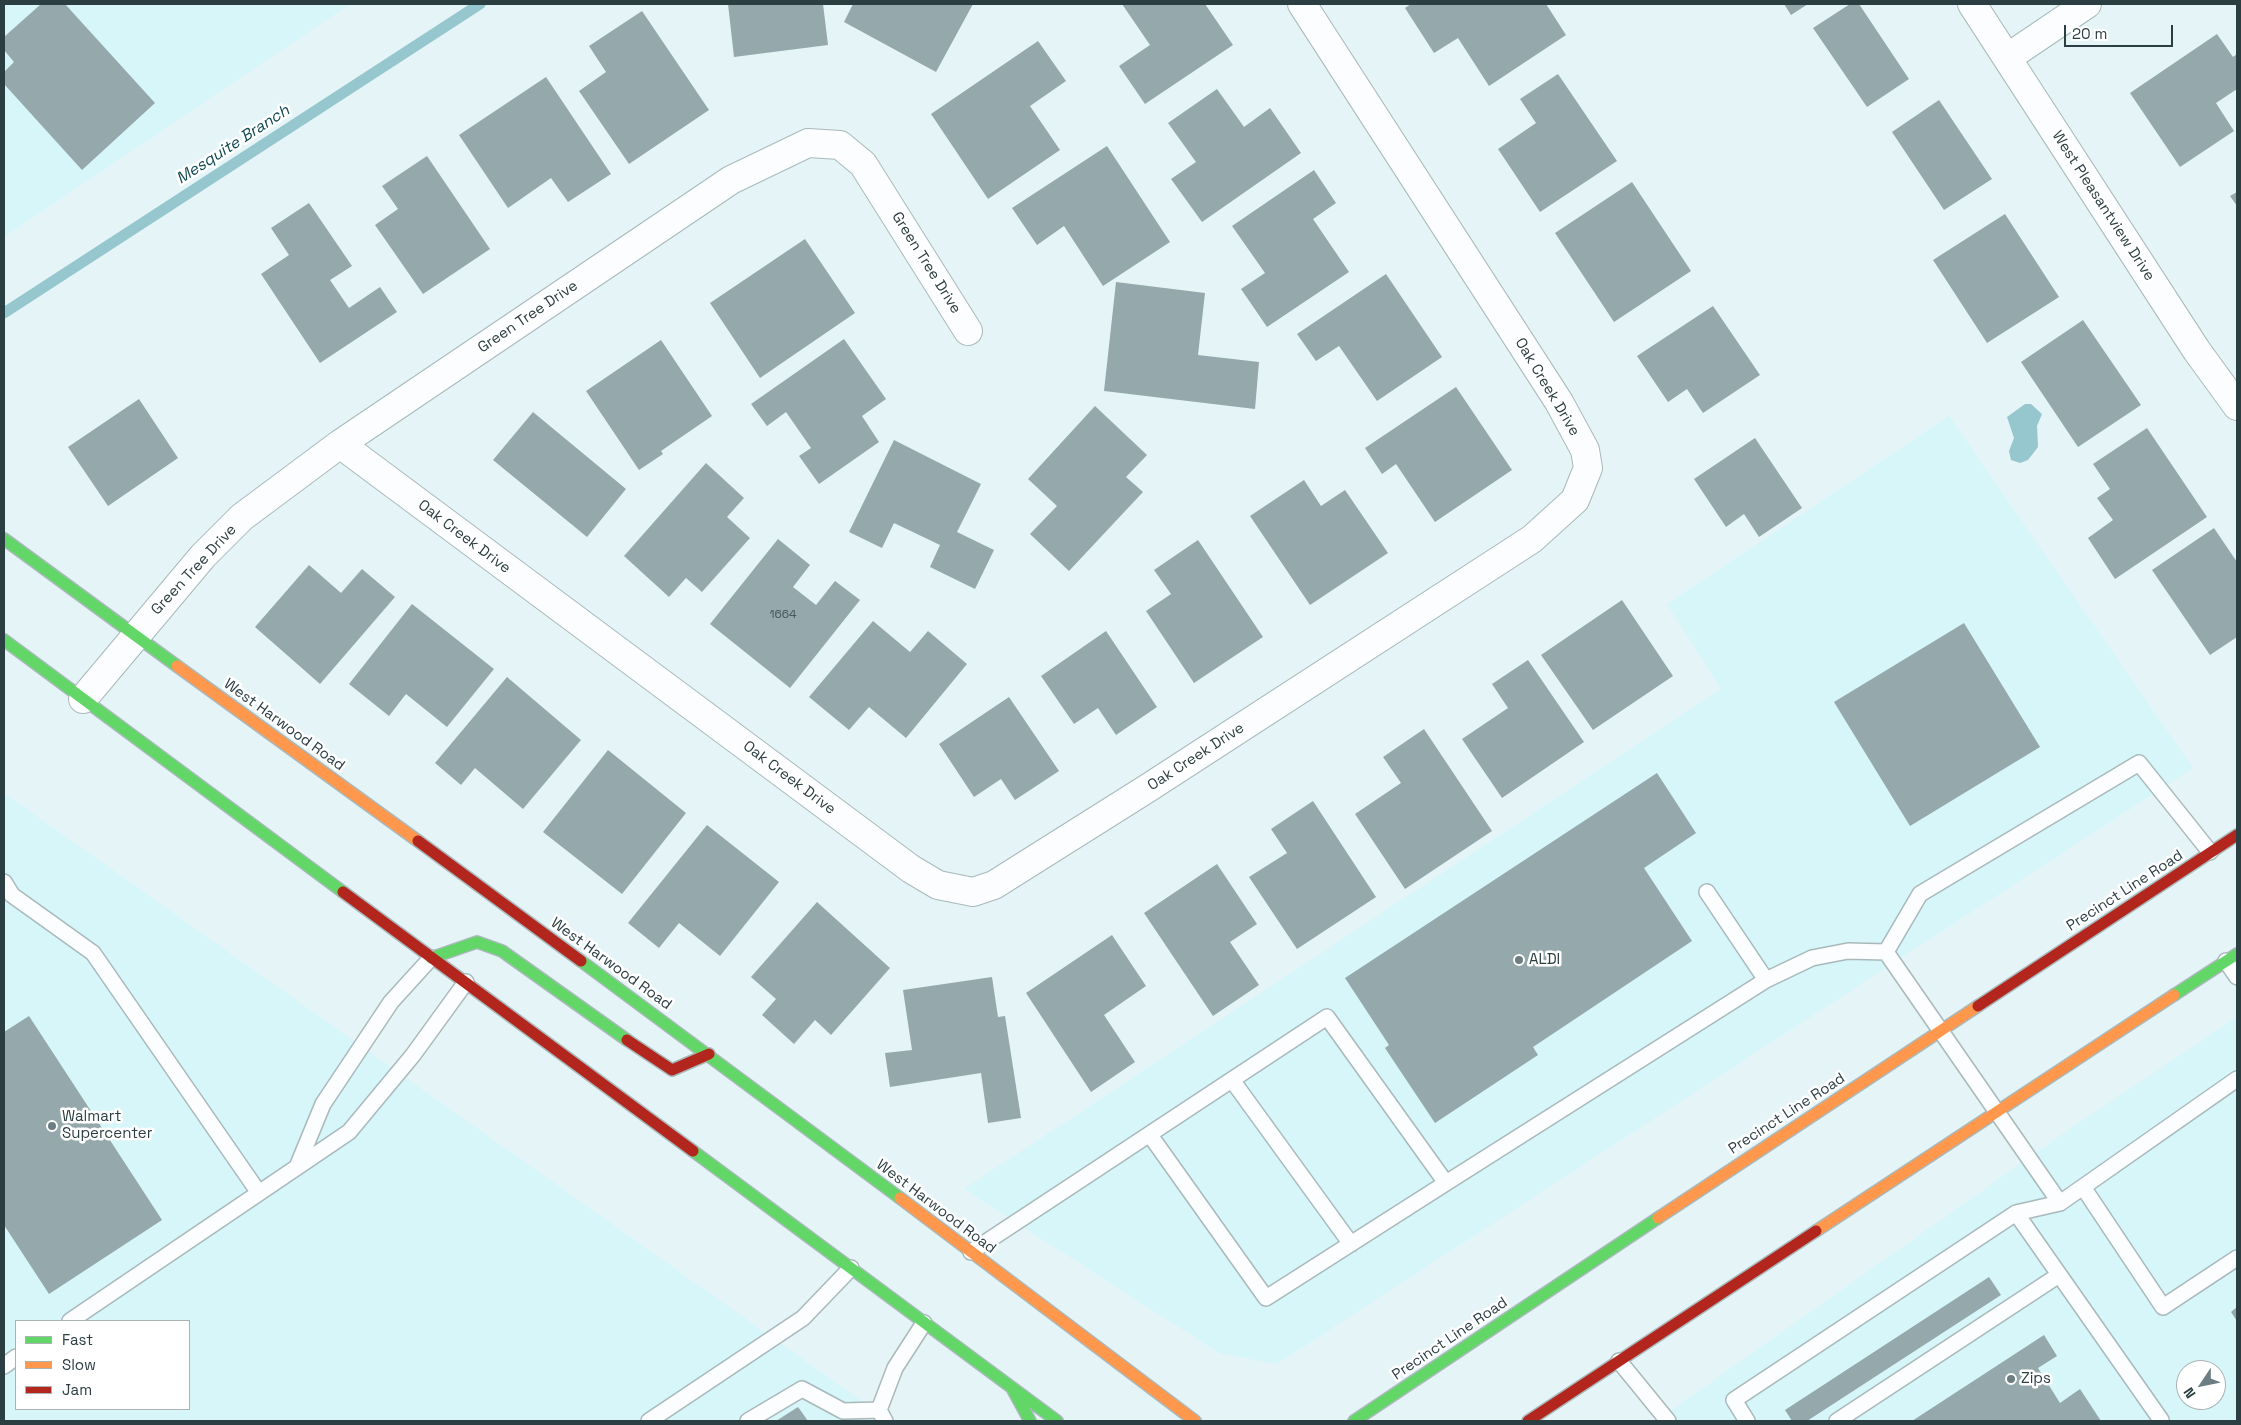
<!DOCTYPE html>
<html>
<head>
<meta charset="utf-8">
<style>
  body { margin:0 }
  #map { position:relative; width:2241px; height:1425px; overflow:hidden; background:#e5f4f7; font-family:"Space Grotesk",sans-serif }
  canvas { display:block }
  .frame { position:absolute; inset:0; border:5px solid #2b3e41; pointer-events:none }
  .legend { position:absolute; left:15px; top:1320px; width:175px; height:90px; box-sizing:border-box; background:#fff; border:1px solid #aab2b3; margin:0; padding:6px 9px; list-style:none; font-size:15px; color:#2b3e41 }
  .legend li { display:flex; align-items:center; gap:10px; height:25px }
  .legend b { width:25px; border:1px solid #aab2b3 }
  .north { position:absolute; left:2176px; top:1360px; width:50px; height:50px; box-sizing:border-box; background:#fff; border:1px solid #aab2b3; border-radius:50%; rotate:236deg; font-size:14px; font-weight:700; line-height:20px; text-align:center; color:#2b3e41 }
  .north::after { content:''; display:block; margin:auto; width:18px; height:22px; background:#6c7e81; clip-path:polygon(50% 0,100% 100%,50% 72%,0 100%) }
  .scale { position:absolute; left:2064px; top:25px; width:109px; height:22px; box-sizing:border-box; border:2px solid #2b3e41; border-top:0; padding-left:6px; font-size:15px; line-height:18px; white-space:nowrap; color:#2b3e41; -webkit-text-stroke:4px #fff; paint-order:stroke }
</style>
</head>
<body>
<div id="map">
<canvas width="2241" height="1425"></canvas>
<div class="frame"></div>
<ul class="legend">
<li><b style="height:6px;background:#63d668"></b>Fast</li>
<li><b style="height:6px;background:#ff974d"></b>Slow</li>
<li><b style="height:6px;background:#b3261e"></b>Jam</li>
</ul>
<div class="north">N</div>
<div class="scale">20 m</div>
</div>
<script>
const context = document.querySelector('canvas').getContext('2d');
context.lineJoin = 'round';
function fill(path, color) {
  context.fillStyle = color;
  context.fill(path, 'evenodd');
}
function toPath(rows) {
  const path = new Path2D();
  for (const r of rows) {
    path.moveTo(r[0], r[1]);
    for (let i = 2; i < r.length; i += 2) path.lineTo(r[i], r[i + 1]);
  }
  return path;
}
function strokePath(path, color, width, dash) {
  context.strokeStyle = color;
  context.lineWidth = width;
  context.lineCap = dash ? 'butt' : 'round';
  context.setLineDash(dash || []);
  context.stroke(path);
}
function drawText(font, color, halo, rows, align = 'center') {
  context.font = font + ' "Space Grotesk",sans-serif';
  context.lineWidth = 5;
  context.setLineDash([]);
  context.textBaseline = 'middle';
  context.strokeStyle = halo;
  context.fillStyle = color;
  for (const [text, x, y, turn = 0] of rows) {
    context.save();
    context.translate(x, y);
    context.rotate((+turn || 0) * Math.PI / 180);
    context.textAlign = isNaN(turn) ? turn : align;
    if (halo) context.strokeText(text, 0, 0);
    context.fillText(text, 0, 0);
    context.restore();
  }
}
const built = toPath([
  [4,4,350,4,4,237],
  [1949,416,2193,768,1277,1364,1219,1353,964,1189,1721,689,1667,604],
  [4,793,890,1421,4,1421],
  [16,1321,189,1321,189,1409,16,1409],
  [2237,1017,2237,1421,1656,1421,2064,1133],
  [2186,1370,2216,1370,2216,1400,2186,1400]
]);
const water = toPath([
  [2025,404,2031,404,2042,414,2037,426,2038,447,2028,460,2020,463,2011,460,2009,451,2014,438,2007,417]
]);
const stream = toPath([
  [4,313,480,4]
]);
const building = toPath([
  [41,4,65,4,155,103,82,170,4,84,4,72,14,62,4,50,4,37],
  [728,4,823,4,828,45,734,57],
  [853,4,973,4,936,72,844,22],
  [1122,4,1205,4,1233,45,1145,104,1119,66,1150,45],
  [1411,4,1546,4,1566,35,1489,86,1458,38,1434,53,1405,8],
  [1784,4,1808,4,1791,15],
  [1850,4,1859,4,1909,79,1867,107,1813,28],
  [642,11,709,110,629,164,579,91,606,72,589,46],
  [2217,34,2233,57,2237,54,2237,89,2216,103,2234,131,2180,167,2130,93],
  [1038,41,1066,81,1030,106,1060,150,988,199,931,114],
  [1558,74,1617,161,1540,212,1498,149,1536,123,1520,99],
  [546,77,611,174,568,202,551,178,508,208,459,135],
  [1217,89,1244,127,1270,108,1301,153,1202,222,1171,179,1196,162,1168,123],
  [1939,100,1992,179,1944,210,1892,132],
  [1107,146,1170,242,1103,286,1064,226,1037,245,1012,208],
  [427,156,490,249,423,294,375,225,398,209,382,186],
  [1314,170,1336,203,1313,219,1349,272,1267,327,1241,289,1265,273,1232,226],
  [1632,182,1691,271,1614,322,1555,233],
  [2237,192,2237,206,2230,196],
  [309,203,352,266,330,280,349,308,380,287,397,312,320,363,261,274,289,255,271,228],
  [2005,214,2059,297,1987,343,1933,260],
  [805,239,855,313,760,378,710,303],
  [1386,274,1442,357,1377,401,1339,346,1316,361,1297,334],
  [1116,282,1205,293,1198,355,1259,362,1255,409,1104,391],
  [1713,306,1760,375,1703,413,1687,389,1668,402,1637,356],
  [2083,320,2141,405,2078,447,2021,362],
  [844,339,886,399,862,416,879,442,819,484,799,456,811,448,786,412,767,426,751,404],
  [661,340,712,416,661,451,663,454,639,470,586,391],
  [1456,387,1512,470,1435,522,1396,464,1382,474,1365,448],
  [139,399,178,458,108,506,68,447],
  [1095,406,1147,455,1126,477,1143,492,1069,571,1030,534,1057,506,1028,479],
  [533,412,626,489,587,537,493,460],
  [2147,428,2207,517,2115,579,2088,538,2113,520,2097,498,2110,489,2093,464],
  [1755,438,1802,508,1759,537,1744,514,1726,527,1694,479],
  [894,440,981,484,957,532,994,550,975,589,930,567,940,545,894,523,882,548,849,532],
  [706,463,744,498,727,517,750,538,702,592,686,578,669,597,624,556],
  [1304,480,1321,506,1345,490,1388,553,1310,605,1250,516],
  [2214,528,2237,562,2237,637,2210,655,2152,570],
  [778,539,810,565,793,587,816,605,835,581,860,600,790,688,710,624],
  [1198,540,1263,637,1194,683,1146,611,1171,594,1154,570],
  [309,565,341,593,362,569,395,597,320,684,255,627],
  [1622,600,1673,676,1593,730,1541,655],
  [412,604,494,669,447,727,406,694,389,716,349,684],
  [873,621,910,652,928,631,967,664,906,738,869,707,849,730,809,697],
  [1964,623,2040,747,1910,826,1834,702],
  [1106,631,1157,707,1116,735,1098,708,1074,724,1041,676],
  [1528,660,1584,742,1502,798,1462,739,1508,708,1492,684],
  [507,677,581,740,523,809,475,768,461,785,435,763],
  [1009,697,1059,771,1015,800,1001,779,974,797,939,744],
  [1424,729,1492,831,1405,889,1355,814,1401,783,1383,757],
  [608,750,686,813,622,894,543,832],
  [1657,773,1696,833,1644,868,1692,941,1533,1047,1538,1055,1435,1123,1385,1048,1389,1045,1345,978],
  [1313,801,1376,897,1297,949,1249,877,1287,853,1271,829],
  [707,825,779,882,720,956,679,923,659,948,628,923],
  [1217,864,1257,924,1230,942,1259,985,1213,1016,1144,913],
  [817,902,890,968,831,1035,815,1020,794,1044,762,1015,776,999,751,977],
  [1112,935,1146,986,1104,1015,1135,1062,1091,1092,1026,993],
  [992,977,998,1017,1005,1016,1021,1118,988,1123,981,1073,890,1087,885,1053,912,1050,903,990],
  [29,1016,162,1220,49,1294,4,1225,4,1032],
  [1989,1277,2001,1295,1807,1421,1792,1421,1785,1410],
  [2237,1307,2237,1321,2231,1312],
  [2044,1335,2057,1356,2038,1368,2060,1403,2080,1389,2101,1421,1912,1421],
  [798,1407,808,1421,776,1421]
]);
const lane = toPath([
  [4,882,12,895,93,953,259,1193],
  [1707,892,1766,980],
  [1886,952,2060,1203,2237,1079],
  [1886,952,1920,894,2139,763,2210,852],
  [2226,961,2237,977],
  [1232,1080,1351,1244],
  [1150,1135,1266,1298,1446,1183],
  [297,1167,323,1104,391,1002,431,958],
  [2083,1187,2163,1307,2237,1258],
  [2016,1213,2060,1203],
  [971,1252,1327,1017,1446,1183,1766,980,1812,958,1848,951,1886,952],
  [70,1321,349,1132,413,1055,466,982],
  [1619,1361,1668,1421],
  [4,1366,16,1357],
  [649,1421,803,1318,851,1268],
  [748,1421,802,1389,843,1411,879,1410],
  [885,1421,879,1410,895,1368,924,1323],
  [1747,1421,1734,1400,2016,1213,2161,1420,2159,1421],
  [1837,1421,2059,1275]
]);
const street = toPath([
  [1972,4,2197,351,2237,406],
  [2007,58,2087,4],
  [340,444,911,869,938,885,973,892,994,885,1148,788,1532,539,1575,500,1588,468,1585,450,1559,402,1302,4],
  [83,699,203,556,242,517,340,444,731,180,808,143,840,145,863,164,968,331]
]);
const fast = toPath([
  [4,539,177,666],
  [4,640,343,892],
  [431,958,477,942,502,951,627,1040],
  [581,961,900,1198],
  [2174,995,2237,954],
  [693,1151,1057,1421],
  [1012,1388,1030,1421],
  [1354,1421,1658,1218]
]);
const slow = toPath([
  [177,666,418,841],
  [900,1198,1195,1421],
  [1658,1218,1978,1006],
  [1816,1231,2174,995]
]);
const jam = toPath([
  [418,841,581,961],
  [343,892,693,1151],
  [1978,1006,2237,835],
  [627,1040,672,1070,709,1054],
  [1528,1421,1816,1231]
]);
const markers = [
  [1519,960,5,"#6c7e81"],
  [52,1126,5,"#6c7e81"],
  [2011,1379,5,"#6c7e81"]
];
const numberNames = [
  ["1664",783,615]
];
const streetNames = [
  ["West Pleasantview Drive",2103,206,57],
  ["Green Tree Drive",926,263,58],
  ["Green Tree Drive",528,317,-34],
  ["Oak Creek Drive",1547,387,59],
  ["Oak Creek Drive",464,537,37],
  ["Green Tree Drive",194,570,-47],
  ["West Harwood Road",284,725,36],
  ["Oak Creek Drive",1196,757,-33],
  ["Oak Creek Drive",789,778,37],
  ["Precinct Line Road",2125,891,-33],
  ["West Harwood Road",611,964,36],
  ["Precinct Line Road",1787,1114,-33],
  ["West Harwood Road",936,1207,37],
  ["Precinct Line Road",1450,1339,-34]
];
const poiNames = [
  ["ALDI",1529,960],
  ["Walmart",62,1117],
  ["Supercenter",62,1134],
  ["Zips",2021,1379]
];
const waterNames = [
  ["Mesquite Branch",233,145,-33]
];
fill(built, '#d6f6fa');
fill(water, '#96c7ce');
strokePath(stream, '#96c7ce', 11);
fill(building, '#95a8ab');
strokePath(lane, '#a9b9bb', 18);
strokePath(street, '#a9b9bb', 30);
strokePath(fast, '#a9b9bb', 14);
strokePath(slow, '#a9b9bb', 14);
strokePath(jam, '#a9b9bb', 14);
strokePath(lane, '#fbfdfe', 15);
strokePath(street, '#fbfdfe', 28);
strokePath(fast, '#63d668', 11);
strokePath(slow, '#ff974d', 11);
strokePath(jam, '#b3261e', 11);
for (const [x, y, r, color] of markers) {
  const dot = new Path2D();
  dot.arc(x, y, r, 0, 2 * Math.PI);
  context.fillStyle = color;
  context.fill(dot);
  strokePath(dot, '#fff', 2);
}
drawText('12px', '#46585c', null, numberNames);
drawText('15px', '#2b3e41', '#fff', streetNames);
drawText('15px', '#2b3e41', '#fff', poiNames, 'left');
drawText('italic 16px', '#0d484f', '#fff', waterNames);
</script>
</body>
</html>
